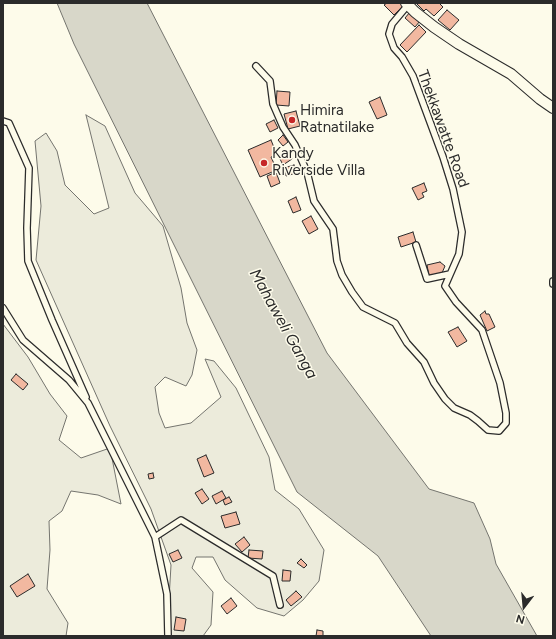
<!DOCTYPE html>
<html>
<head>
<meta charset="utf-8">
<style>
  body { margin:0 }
  #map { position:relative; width:556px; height:639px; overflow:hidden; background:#fdfbea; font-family:Figtree,sans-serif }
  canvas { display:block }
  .frame { position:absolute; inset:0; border:4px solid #2b2b2b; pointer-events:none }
  .north { position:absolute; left:504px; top:587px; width:40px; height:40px; -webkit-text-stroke:3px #fdfbea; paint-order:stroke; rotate:196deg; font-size:11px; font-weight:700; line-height:16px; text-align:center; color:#2b2b2b }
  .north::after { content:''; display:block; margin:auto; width:14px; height:18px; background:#2b2b2b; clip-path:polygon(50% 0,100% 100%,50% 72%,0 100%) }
</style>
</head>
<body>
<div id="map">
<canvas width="556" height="639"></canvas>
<div class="frame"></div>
<div class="north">N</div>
</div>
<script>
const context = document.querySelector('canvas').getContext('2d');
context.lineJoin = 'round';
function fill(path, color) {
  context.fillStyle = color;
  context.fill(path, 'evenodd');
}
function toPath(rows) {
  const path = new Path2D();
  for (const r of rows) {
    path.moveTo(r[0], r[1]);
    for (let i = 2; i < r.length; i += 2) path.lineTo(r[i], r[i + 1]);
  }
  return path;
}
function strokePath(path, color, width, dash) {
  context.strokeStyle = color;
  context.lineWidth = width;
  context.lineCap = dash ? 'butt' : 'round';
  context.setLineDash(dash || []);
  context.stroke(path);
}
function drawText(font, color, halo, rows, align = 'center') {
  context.font = font + ' Figtree,sans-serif';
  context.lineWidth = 3;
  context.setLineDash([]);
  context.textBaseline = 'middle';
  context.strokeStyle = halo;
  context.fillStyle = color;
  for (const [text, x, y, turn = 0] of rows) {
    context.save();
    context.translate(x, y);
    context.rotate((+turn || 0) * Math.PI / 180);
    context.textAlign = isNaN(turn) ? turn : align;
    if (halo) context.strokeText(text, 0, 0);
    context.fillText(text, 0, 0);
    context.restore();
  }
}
const green = toPath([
  [86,115,105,126,135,193,163,226,181,288,187,323,197,350,192,375,186,386,165,377,155,387,159,413,165,428,191,423,221,397,205,359,214,361,236,388,269,457,275,490,299,509,324,550,319,581,303,600,284,616,257,608,225,580,213,557,196,557,192,568,213,592,211,625,203,636,170,636,167,634,171,565,151,509,110,426,36,260,41,206,35,141,46,133,57,151,65,185,94,214,109,208,86,115],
  [3,324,28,357,50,394,67,416,59,440,81,458,110,448,121,504,98,495,71,491,62,511,49,521,50,550,47,589,68,623,66,636,3,636,3,324]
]);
const water = toPath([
  [57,3,147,3,327,353,429,489,474,503,490,539,496,564,537,636,431,636,378,556,297,492,74,44,57,3]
]);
const building = toPath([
  [387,3,400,3,403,6,394,15,384,5,387,3],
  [418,3,439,3,443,7,434,16,426,9,424,11,417,4,418,3],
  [447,10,459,20,450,30,438,20,447,10],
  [410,12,420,21,415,27,405,18,410,12],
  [419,25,426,32,407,52,400,45,419,25],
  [277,91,290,92,289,106,276,105,277,91],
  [380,97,387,115,377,119,369,102,380,97],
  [296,111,300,126,288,129,284,114,296,111],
  [274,120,278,128,270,132,266,124,274,120],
  [283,135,288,142,283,146,278,140,283,135],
  [271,140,277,155,271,157,277,170,260,177,248,150,271,140],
  [288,152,292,159,283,165,279,157,288,152],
  [294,165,296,173,286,176,284,168,294,165],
  [276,172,280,183,271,187,267,176,276,172],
  [424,183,427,191,422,193,424,197,418,200,412,188,424,183],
  [296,197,301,210,293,213,288,201,296,197],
  [311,216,318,229,309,234,302,221,311,216],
  [413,232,416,242,401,247,398,237,413,232],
  [440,262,445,266,442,273,429,276,427,265,440,262],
  [485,311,486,314,489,314,495,327,487,331,480,315,485,311],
  [458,327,467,341,457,347,448,332,458,327],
  [16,374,28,384,23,390,11,380,16,374],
  [206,455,214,473,204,477,197,459,206,455],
  [153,473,154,478,149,479,148,474,153,473],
  [202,489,209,499,202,504,195,493,202,489],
  [222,491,226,498,216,504,212,496,222,491],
  [229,497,232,502,225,505,223,500,229,497],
  [236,512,240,524,225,528,221,516,236,512],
  [244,537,250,545,242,552,235,544,244,537],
  [178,550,182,558,173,562,169,554,178,550],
  [249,550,263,551,262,559,248,558,249,550],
  [301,559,307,565,304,568,297,563,301,559],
  [283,570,291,571,290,581,282,581,283,570],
  [28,574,35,586,17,597,10,586,28,574],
  [296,591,302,597,291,606,286,600,296,591],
  [231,598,237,606,227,614,221,606,231,598],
  [176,617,186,619,184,631,174,630,176,617],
  [317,630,323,631,323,636,316,636,317,630]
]);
const street = toPath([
  [256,66,270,81,273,104,283,127,295,145,307,172,314,201,333,229,337,261,342,275,352,292,363,307,395,323,407,343,424,362,434,383,445,399,454,408,470,415,478,421,488,430,499,431,506,423,506,413,500,383,482,330,456,302,445,286,459,254,462,232,453,189,443,157,413,76,402,57,394,48,389,34,392,24,408,5],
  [3,121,9,123,29,168,27,228,28,261,52,320,86,397],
  [416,245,427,279,450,274],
  [553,281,553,284],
  [3,308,23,340,69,380,88,403,155,537,167,594,168,636],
  [155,537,181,520,273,576,280,605]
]);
const highway = toPath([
  [406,3,415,12,434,27,459,44,511,74,540,99,553,108]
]);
const markers = [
  [292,120,4,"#c62828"],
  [264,163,4,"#c62828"]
];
const poiNames = [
  ["Himira",300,111],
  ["Ratnatilake",300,128],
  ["Kandy",272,154],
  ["Riverside Villa",272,171]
];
const streetNames = [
  ["Thekkawatte Road",443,129,70]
];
const waterNames = [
  ["Mahaweli Ganga",283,324,61]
];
fill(green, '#ecebdb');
strokePath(green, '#74746e', 1);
fill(water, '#d8d7c9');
strokePath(water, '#74746e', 1);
fill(building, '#f2b8a0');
strokePath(building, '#2b2b2b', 1);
strokePath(street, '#2b2b2b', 8);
strokePath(highway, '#2b2b2b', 12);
strokePath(street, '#fdfbea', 5.5);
strokePath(highway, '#fdfbea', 10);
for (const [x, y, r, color] of markers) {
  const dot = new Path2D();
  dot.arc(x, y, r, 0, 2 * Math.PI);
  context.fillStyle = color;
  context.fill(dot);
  strokePath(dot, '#fdfbea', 1.5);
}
drawText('15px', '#2b2b2b', '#fdfbea', poiNames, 'left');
drawText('15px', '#2b2b2b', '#fdfbea', streetNames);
drawText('italic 16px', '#2b2b2b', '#fdfbea', waterNames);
</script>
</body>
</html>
